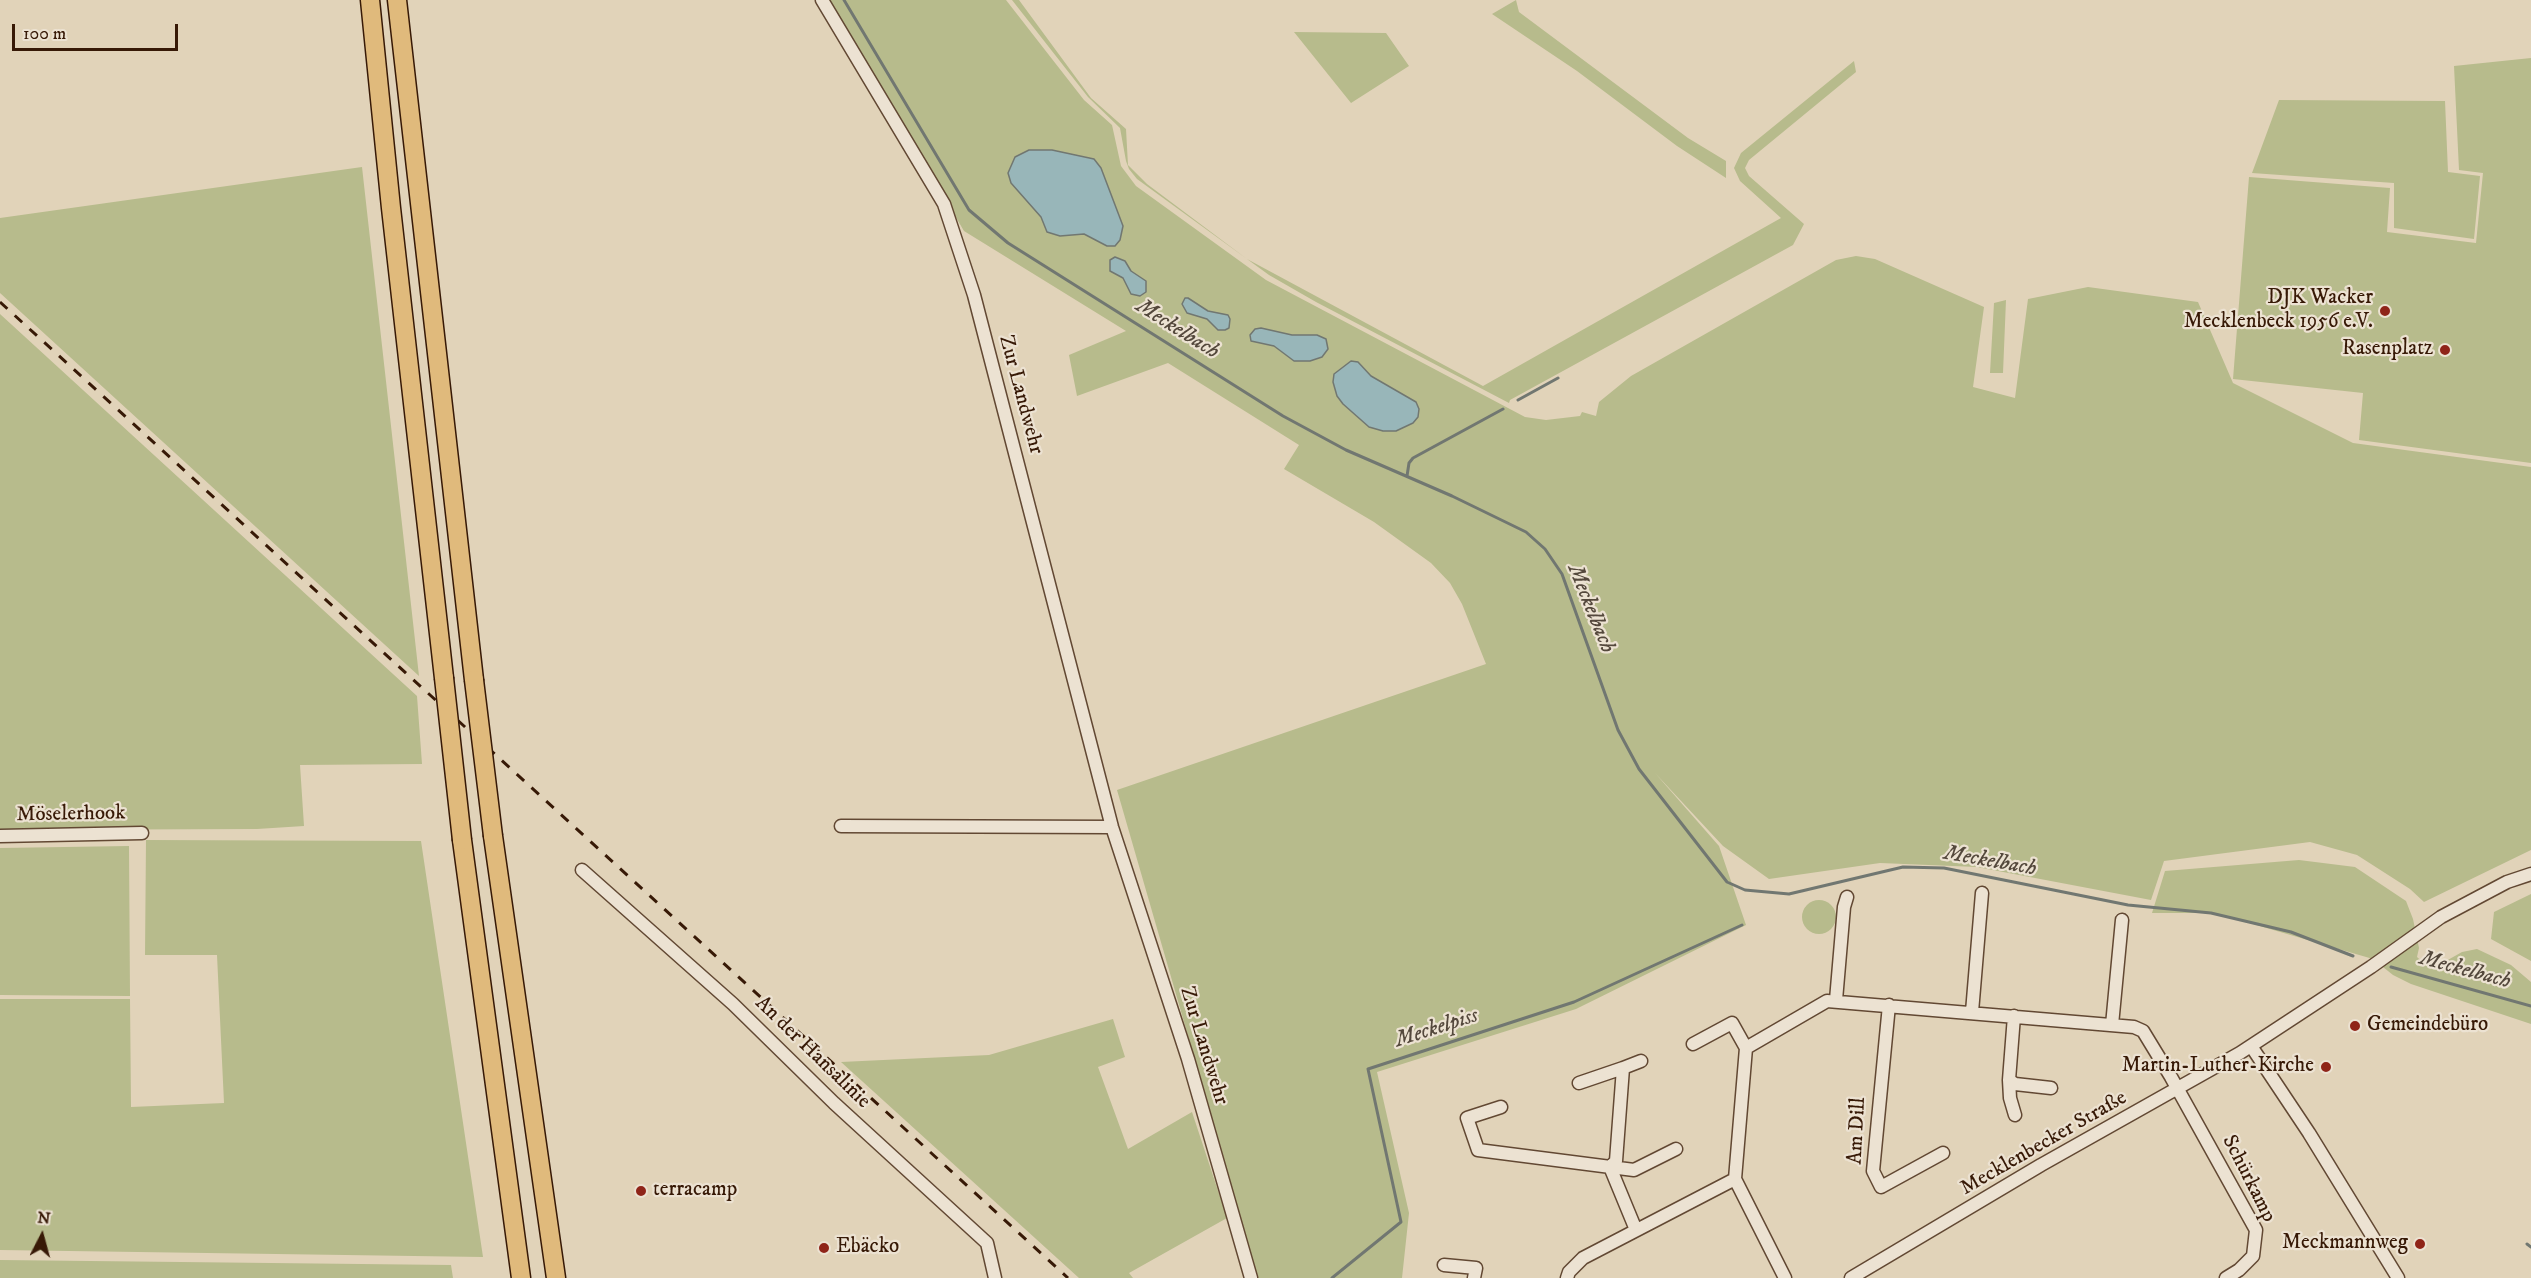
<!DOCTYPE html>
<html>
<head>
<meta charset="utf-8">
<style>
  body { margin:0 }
  #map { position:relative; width:2531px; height:1278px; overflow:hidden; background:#e1d3b9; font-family:"IM FELL DW Pica",serif }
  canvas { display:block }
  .north { position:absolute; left:12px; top:1206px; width:60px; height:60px; -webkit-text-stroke:4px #ece2d2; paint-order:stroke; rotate:6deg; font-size:16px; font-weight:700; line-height:24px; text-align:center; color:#371906 }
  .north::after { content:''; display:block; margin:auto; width:21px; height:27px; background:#371906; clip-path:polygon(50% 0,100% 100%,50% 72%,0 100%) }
  .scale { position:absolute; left:12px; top:24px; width:166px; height:27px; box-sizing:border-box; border:3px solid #371906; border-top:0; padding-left:8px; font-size:18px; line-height:21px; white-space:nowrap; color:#371906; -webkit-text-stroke:4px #ece2d2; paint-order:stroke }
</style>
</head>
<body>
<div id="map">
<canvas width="2531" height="1278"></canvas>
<div class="north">N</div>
<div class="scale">100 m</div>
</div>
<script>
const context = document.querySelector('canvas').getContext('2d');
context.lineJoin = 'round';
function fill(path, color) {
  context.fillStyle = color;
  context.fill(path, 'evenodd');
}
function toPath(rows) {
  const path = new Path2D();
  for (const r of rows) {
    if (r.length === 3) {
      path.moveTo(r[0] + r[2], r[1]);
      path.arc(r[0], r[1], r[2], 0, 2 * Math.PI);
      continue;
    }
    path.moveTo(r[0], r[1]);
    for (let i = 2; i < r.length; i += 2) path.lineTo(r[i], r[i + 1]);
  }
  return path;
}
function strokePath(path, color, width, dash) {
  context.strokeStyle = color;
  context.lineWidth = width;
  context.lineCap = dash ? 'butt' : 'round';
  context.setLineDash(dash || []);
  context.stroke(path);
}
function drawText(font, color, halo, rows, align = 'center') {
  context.font = font + ' "IM FELL DW Pica",serif';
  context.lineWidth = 4.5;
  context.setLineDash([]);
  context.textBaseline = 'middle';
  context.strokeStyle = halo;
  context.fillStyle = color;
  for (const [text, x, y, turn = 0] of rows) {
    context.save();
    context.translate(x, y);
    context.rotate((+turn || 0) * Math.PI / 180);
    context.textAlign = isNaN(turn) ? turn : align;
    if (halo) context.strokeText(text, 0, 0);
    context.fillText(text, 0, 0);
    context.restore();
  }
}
const green = toPath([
  [827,0,1006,0,1084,100,1112,125,1121,166,1136,186,1266,280,1525,417,1546,420,1580,416,1582,412,1596,416,1599,402,1631,376,1836,260,1856,256,1875,259,1984,307,1973,387,2015,398,2028,299,2088,287,2198,302,2233,383,2353,443,2531,467,2531,850,2424,902,2410,889,2357,855,2310,842,2164,861,2151,900,1977,867,1880,863,1769,879,1723,846,1655,773,1719,846,1746,925,1576,1009,1377,1072,1409,1213,1402,1278,1258,1278,1117,790,1486,664,1462,604,1450,583,1431,563,1374,522,1284,469,1299,445,1168,363,1077,396,1069,355,1126,331,964,231],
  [1029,150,1052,150,1094,159,1101,168,1123,226,1120,240,1107,246,1084,234,1060,236,1047,232,1041,217],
  [1261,328,1292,335,1317,335,1328,349,1322,357,1310,361,1294,361,1274,346],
  [1358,362,1371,376,1416,402,1369,427,1343,404,1337,396,1333,382],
  [1012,0,1019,0,1091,98,1126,129,1128,165,1147,184,1247,259,1483,386,1781,218,1740,181,1734,168,1741,153,1854,61,1856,72,1749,160,1745,168,1749,176,1804,224,1793,245,1510,400,1509,403,1316,302,1269,275,1137,179,1129,169,1126,161,1120,128,1088,97],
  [1516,0,1519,12,1688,138,1726,161,1726,178,1677,146,1577,71,1492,14],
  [1294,32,1386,33,1409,66,1351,103],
  [2531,58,2531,463,2359,440,2363,393,2233,379,2249,177,2390,188,2387,232,2476,243,2483,173,2459,170,2454,66],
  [2279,100,2445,101,2448,172,2480,176,2474,239,2394,228,2394,183,2252,173],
  [362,167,419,676,0,293,0,218],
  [2006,300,2003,373,1990,373,1994,303],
  [0,314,417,696,422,764,300,765,304,826,257,829,0,830],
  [146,840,421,841,483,1257,0,1250,0,999,130,999,131,1107,224,1103,217,955,145,955],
  [129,846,130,996,0,995,0,848],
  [2299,860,2355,867,2406,901,2413,919,2419,948,2417,957,2427,966,2446,961,2462,952,2477,949,2511,965,2531,982,2531,1024,2411,984,2393,975,2373,959,2215,913,2152,913,2165,871],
  [2531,894,2531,961,2491,939,2494,912],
  [1819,917,17],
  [1113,1019,1125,1057,1098,1067,1128,1149,1192,1112,1227,1218,1129,1273,1133,1278,1079,1278,841,1062,989,1055],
  [0,1260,451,1265,453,1278,0,1278]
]);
const water = toPath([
  [1029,150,1052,150,1094,159,1101,168,1123,226,1120,240,1115,246,1107,246,1084,234,1060,236,1047,232,1041,217,1011,183,1008,173,1015,157,1029,150],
  [1115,257,1125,261,1131,271,1146,281,1146,292,1140,296,1131,294,1123,278,1110,271,1110,260,1115,257],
  [1185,298,1188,298,1208,311,1228,315,1230,319,1229,328,1225,330,1218,330,1207,319,1187,313,1182,304,1185,298],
  [1261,328,1292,335,1317,335,1326,339,1328,349,1322,357,1310,361,1294,361,1274,346,1251,341,1250,335,1255,329,1261,328],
  [1351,361,1358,362,1371,376,1416,402,1419,409,1418,417,1413,423,1396,431,1383,431,1369,427,1343,404,1337,396,1333,382,1334,374,1351,361]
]);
const stream = toPath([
  [844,0,969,210,1008,243,1283,416,1346,450,1452,496,1526,532,1545,549,1562,574,1618,730,1639,769,1727,882,1745,890,1789,894,1903,867,1944,868,2128,905,2211,913,2291,932,2353,956],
  [1518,400,1558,378],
  [1407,476,1409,463,1413,458,1503,409],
  [2391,967,2531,1006],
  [2527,1244,2531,1247],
  [1332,1278,1401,1222,1368,1069,1574,1002,1742,925]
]);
const minor = toPath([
  [822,0,944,204,974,295,1112,827,1188,1059,1251,1278],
  [841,826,1112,827],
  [0,836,142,833],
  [582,870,733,1004,834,1103,987,1243,995,1278],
  [1836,1000,1844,907,1847,897],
  [1889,1005,1873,1171,1881,1187,1943,1153],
  [1972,1012,1982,893],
  [2014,1016,2009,1080,2015,1084,2051,1088],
  [2112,1025,2122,920],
  [1693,1044,1732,1023,1746,1048],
  [2251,1046,2309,1133,2398,1278],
  [1623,1068,1641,1061],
  [2009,1080,2010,1098,2015,1115],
  [1579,1083,1623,1068,1616,1161,1610,1167,1636,1230],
  [1501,1107,1467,1118,1478,1150,1634,1170,1676,1149],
  [1735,1179,1746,1048,1827,1001,2134,1027,2143,1031,2171,1077,2256,1230,2253,1256,2239,1270,2226,1278],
  [1444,1265,1476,1268,1474,1278],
  [1567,1278,1569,1272,1583,1258,1735,1179,1785,1278],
  [1851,1278,2041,1165,2240,1053,2371,967,2441,917,2507,882,2531,874]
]);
const highway = toPath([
  [370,0,391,208,444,678],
  [397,0,474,680],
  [493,836,556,1278],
  [462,840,521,1278]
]);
const rail = toPath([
  [0,302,1068,1278]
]);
const highwayBridge = toPath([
  [444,678,462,840],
  [474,680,493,836]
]);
const markers = [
  [2385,311,6,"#8f2418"],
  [2445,350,6,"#8f2418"],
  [2355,1026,6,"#8f2418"],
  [2326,1067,6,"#8f2418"],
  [641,1191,6,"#8f2418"],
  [2420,1244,6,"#8f2418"],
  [824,1248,6,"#8f2418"]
];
const poiNames = [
  ["DJK Wacker",2373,299],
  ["Mecklenbeck 1956 e.V.",2373,323],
  ["Rasenplatz",2433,350],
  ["Gemeindebüro",2367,1026,"left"],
  ["Martin-Luther-Kirche",2314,1067],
  ["terracamp",653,1191,"left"],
  ["Meckmannweg",2408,1244],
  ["Ebäcko",836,1248,"left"]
];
const streetNames = [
  ["Zur Landwehr",1020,395,75],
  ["Möselerhook",71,815,-1],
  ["Zur Landwehr",1203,1046,73],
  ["An der Hansalinie",812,1053,44],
  ["Am Dill",1858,1131,-87],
  ["Mecklenbecker Straße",2044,1144,-30],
  ["Schürkamp",2248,1179,63]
];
const waterNames = [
  ["Meckelbach",1177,330,32],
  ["Meckelbach",1590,609,68],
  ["Meckelbach",1990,862,10],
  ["Meckelbach",2465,971,15],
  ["Meckelpiss",1437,1029,-18]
];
fill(green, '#b7bb8c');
fill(water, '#98b6b9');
strokePath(water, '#717771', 1.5);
strokePath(stream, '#717771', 3);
strokePath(minor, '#624833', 15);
strokePath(highway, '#371906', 21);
strokePath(minor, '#ece2d2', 12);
strokePath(highway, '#e0ba7c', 18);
strokePath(rail, '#371906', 3, [10, 10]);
strokePath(highwayBridge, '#371906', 21, []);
strokePath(highwayBridge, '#e0ba7c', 18);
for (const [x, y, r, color] of markers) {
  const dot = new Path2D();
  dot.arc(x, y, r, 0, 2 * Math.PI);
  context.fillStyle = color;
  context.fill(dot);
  strokePath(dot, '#ece2d2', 2);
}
drawText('21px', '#371906', '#ece2d2', poiNames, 'right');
drawText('21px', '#371906', '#ece2d2', streetNames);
drawText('italic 22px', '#54483c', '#ece2d2', waterNames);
</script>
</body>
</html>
